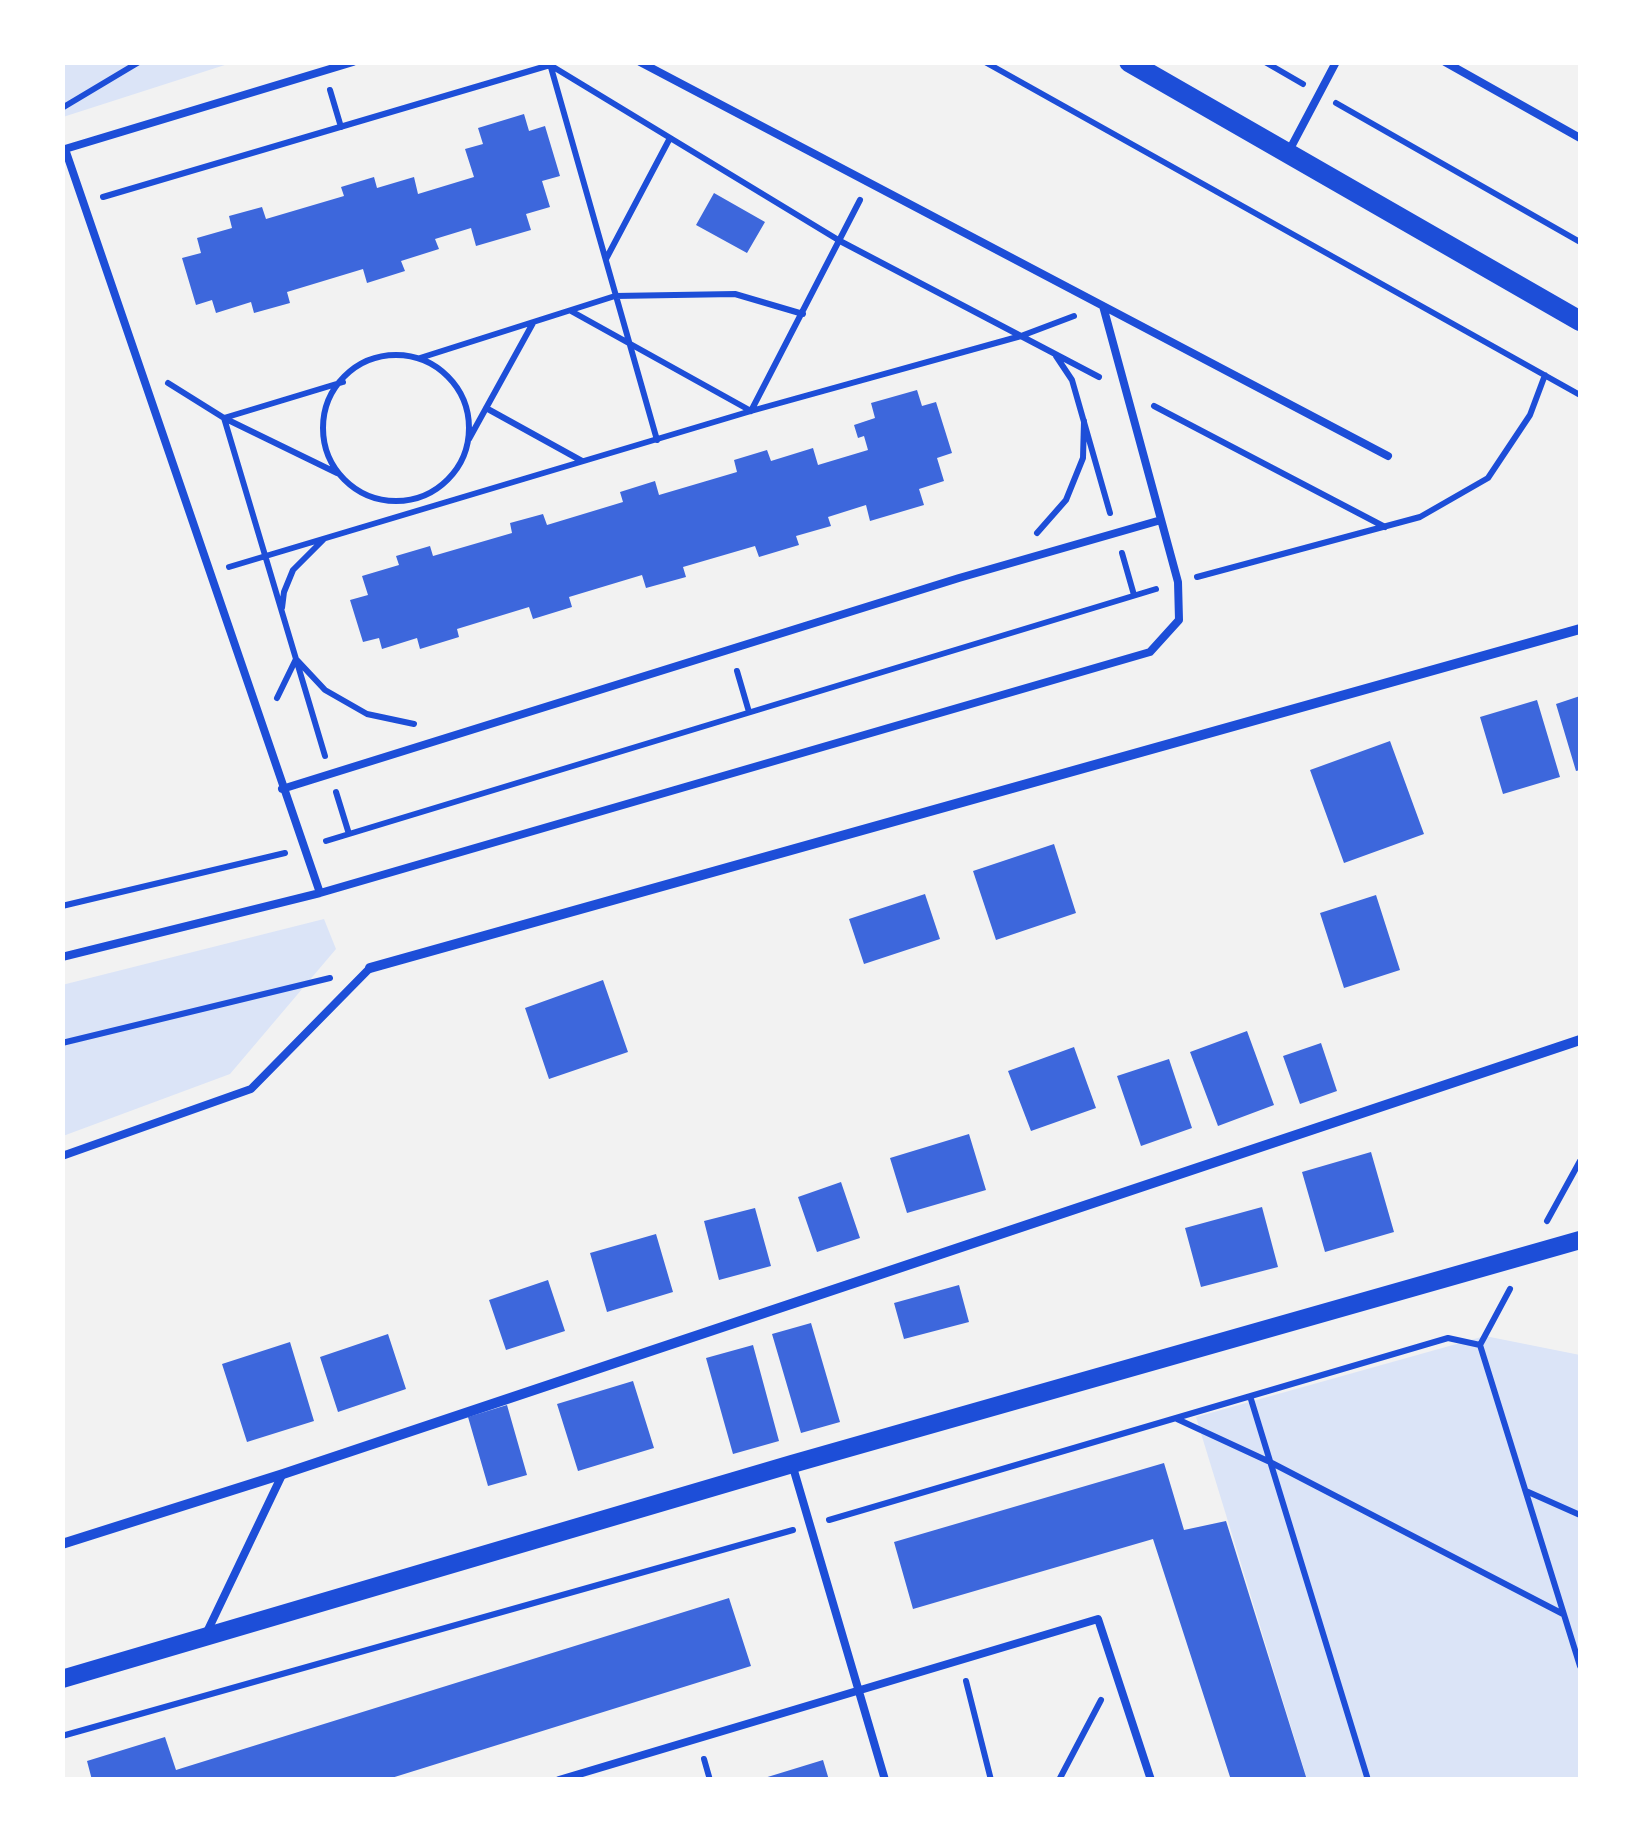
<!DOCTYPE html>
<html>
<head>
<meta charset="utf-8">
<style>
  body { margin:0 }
  #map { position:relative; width:1643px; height:1842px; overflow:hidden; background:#f2f2f2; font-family:"PT Sans",sans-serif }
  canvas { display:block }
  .frame { position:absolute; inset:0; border:65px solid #fff; pointer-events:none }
</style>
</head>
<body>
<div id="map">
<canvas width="1643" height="1842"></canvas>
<div class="frame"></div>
</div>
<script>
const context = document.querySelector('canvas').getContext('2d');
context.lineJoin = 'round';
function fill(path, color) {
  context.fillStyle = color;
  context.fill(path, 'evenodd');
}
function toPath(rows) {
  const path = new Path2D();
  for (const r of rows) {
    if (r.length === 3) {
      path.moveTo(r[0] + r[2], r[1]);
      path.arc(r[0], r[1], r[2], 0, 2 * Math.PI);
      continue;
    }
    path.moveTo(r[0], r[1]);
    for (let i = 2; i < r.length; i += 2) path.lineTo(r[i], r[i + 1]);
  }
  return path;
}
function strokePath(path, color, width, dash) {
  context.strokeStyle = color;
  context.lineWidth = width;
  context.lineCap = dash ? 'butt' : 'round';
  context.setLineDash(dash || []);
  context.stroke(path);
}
const green = toPath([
  [63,62,231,63,63,117],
  [324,919,336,949,230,1074,63,1136,62,985],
  [1485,1336,1580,1355,1580,1779,1307,1779,1196,1417]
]);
const building = toPath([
  [524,114,529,131,545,126,560,176,542,181,550,207,526,214,531,230,476,246,471,228,435,239,439,249,401,261,405,271,367,283,363,269,287,292,290,303,254,313,251,302,216,313,212,300,196,305,182,258,201,253,197,238,232,228,229,216,262,207,266,219,344,196,341,187,374,177,377,188,414,177,418,194,474,177,465,149,483,144,478,128],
  [714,193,765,222,747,253,696,225],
  [917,390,922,406,936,402,952,453,937,458,944,481,919,489,924,505,870,521,866,505,828,517,831,526,796,536,799,545,759,557,755,546,683,567,686,577,646,588,642,575,569,597,572,607,533,619,529,607,457,629,459,637,420,649,417,638,382,649,379,638,363,642,350,600,368,595,362,576,399,565,396,556,430,546,433,556,512,533,510,523,543,514,547,525,623,502,620,492,655,481,659,495,737,472,734,460,767,450,771,461,813,448,818,465,868,450,864,436,858,438,854,425,875,418,871,403],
  [1580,696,1580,770,1576,771,1556,704],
  [1537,700,1560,777,1503,794,1480,717],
  [1390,741,1424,834,1344,863,1310,770],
  [1054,844,1076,913,996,940,973,871],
  [925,894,940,939,864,964,849,919],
  [1376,895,1400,970,1344,988,1320,913],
  [603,980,628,1052,549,1079,525,1008],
  [1247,1031,1274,1105,1218,1126,1190,1052],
  [1321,1043,1337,1091,1300,1104,1283,1056],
  [1074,1047,1096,1108,1031,1131,1008,1071],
  [1169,1059,1192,1128,1141,1146,1117,1076],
  [969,1134,986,1190,907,1213,890,1158],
  [1371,1152,1394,1232,1325,1252,1302,1172],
  [841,1182,860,1238,817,1252,798,1197],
  [1262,1207,1278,1267,1201,1287,1185,1228],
  [755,1208,771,1266,719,1280,704,1221],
  [656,1234,673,1292,607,1312,590,1253],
  [548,1280,565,1331,506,1350,489,1300],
  [959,1285,969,1322,904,1339,894,1303],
  [811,1323,840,1422,801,1433,772,1334],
  [388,1334,406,1389,338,1412,320,1357],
  [290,1342,314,1421,247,1442,222,1364],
  [753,1345,779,1441,733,1454,706,1358],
  [633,1381,654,1448,578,1471,557,1404],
  [507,1405,527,1475,488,1486,468,1417],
  [1164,1463,1184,1530,1226,1521,1307,1780,1231,1780,1153,1539,913,1609,894,1542],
  [729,1598,751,1666,385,1780,92,1780,87,1761,165,1737,176,1770],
  [823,1760,829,1780,761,1780,761,1779]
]);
const path = toPath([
  [985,62,1580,395],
  [1265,62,1303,84],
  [550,64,657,440],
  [330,90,341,127],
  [1336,103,1580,242],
  [62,108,139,62],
  [103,197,550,65,840,241,1099,377],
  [606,259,670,138],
  [571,311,751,411,860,200],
  [396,428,73],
  [1056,356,1072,380,1110,513],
  [420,358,615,296,735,294,803,314],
  [168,383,224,418,337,473],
  [1154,406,1385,527],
  [486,408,582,461],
  [469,439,533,323],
  [1037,533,1066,500,1083,458,1084,421],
  [1122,553,1134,595],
  [229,567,751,411,1021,336,1074,316],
  [1197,577,1420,517,1488,478,1530,415,1545,375],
  [282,608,284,592,293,570,323,540],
  [737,671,749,712],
  [277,698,296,659,325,690,367,714,414,724],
  [325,756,224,418,343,382],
  [336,792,349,834],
  [326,841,1156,589],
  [62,906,285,853],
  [62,1043,330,978],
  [1547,1221,1580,1161],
  [1480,1345,1510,1289],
  [1250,1396,1368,1780],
  [1177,1419,1270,1462,1563,1614],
  [1526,1491,1580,1515],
  [829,1520,1448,1338,1480,1345,1580,1666],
  [966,1681,991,1780],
  [62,1736,793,1530],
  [704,1759,710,1780],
  [1059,1780,1101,1700]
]);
const service = toPath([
  [640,62,1388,456],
  [1445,62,1580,138],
  [1290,149,1336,62],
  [282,789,959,578,1161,520],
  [320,893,65,149,353,62],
  [62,957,320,893,1150,652,1179,620,1178,582,1103,306],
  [62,1156,251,1089,370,968],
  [792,1464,885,1780],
  [206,1634,282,1475],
  [559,1780,1098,1619,1151,1780]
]);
const minor = toPath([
  [370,968,1580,629],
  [62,1544,283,1474,1580,1040]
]);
const tertiary = toPath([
  [62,1679,792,1464,1580,1240]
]);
const secondary = toPath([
  [1129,62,1580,321]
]);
fill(green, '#dbe4f7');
fill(building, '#3d67dc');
strokePath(path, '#1d4ed8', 6);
strokePath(service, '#1d4ed8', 8);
strokePath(minor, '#1d4ed8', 10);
strokePath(tertiary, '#1d4ed8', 18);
strokePath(secondary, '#1d4ed8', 20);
</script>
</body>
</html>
